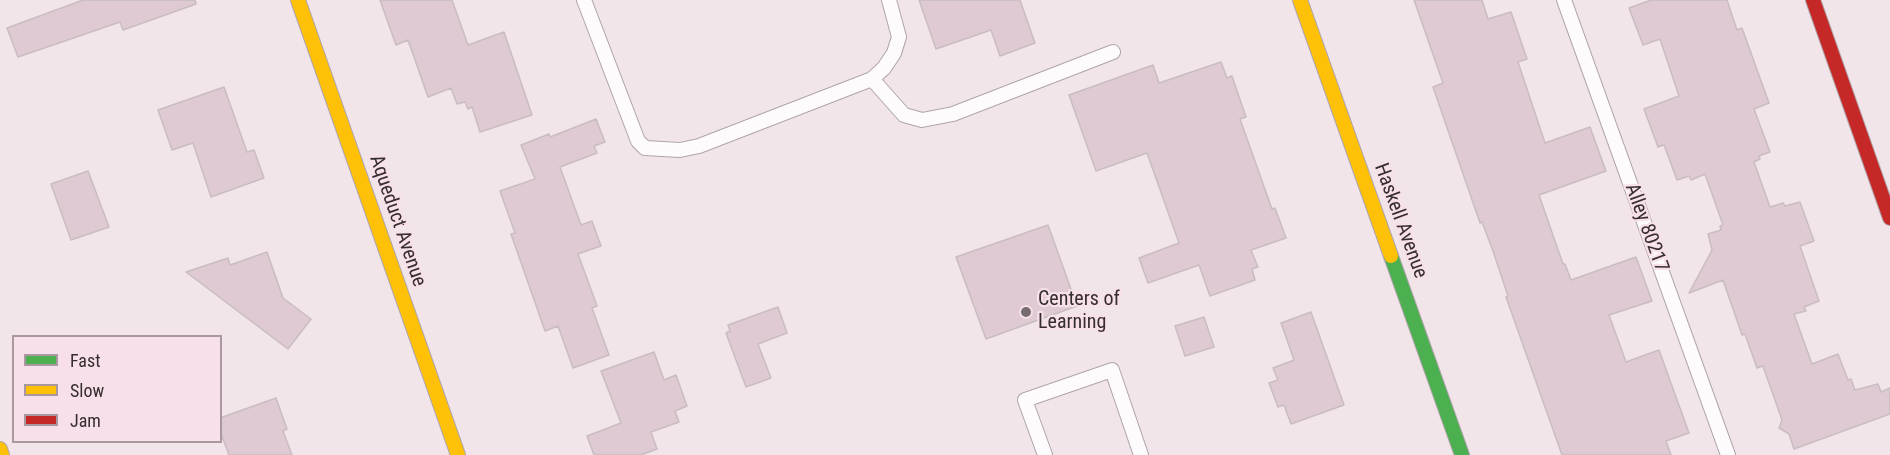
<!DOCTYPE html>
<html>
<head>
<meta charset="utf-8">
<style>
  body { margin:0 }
  #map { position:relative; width:1890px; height:455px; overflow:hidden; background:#f2e5ea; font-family:"Roboto Condensed",sans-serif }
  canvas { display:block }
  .legend { position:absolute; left:12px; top:335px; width:210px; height:108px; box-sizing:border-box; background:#f7e0e9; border:2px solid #a9989f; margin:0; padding:8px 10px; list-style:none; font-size:18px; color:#352d30 }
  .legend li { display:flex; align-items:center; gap:12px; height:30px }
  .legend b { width:30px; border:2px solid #a9989f }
</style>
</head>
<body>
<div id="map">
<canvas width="1890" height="455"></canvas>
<ul class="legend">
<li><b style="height:8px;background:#4caf50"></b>Fast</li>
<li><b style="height:8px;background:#ffc107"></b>Slow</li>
<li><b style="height:8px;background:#c62828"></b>Jam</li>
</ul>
</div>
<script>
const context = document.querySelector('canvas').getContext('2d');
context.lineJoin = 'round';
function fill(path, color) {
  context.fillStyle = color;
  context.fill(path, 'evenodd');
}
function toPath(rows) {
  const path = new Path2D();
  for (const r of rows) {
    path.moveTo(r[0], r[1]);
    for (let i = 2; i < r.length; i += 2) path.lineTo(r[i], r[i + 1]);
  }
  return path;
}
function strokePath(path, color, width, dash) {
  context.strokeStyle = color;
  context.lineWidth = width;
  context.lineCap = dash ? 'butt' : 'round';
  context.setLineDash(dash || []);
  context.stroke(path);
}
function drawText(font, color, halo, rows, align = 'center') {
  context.font = font + ' "Roboto Condensed",sans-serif';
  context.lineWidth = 4.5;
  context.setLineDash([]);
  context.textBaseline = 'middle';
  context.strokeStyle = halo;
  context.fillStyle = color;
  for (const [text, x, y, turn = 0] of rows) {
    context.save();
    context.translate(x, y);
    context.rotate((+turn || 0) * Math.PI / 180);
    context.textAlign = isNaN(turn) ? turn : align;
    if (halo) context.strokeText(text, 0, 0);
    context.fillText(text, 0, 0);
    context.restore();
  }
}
const building = toPath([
  [83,0,195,0,196,4,123,30,120,22,18,57,7,28,83,0],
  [380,0,452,0,468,45,504,32,532,115,480,132,472,107,468,109,465,102,457,104,451,88,428,97,408,40,396,45,380,0],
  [919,0,1020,0,1035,43,1000,56,991,30,936,49,919,0],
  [1414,0,1482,0,1488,19,1511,12,1527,59,1518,62,1545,143,1590,127,1606,171,1539,195,1563,264,1565,264,1571,280,1636,257,1652,301,1609,315,1626,362,1659,350,1689,433,1666,441,1671,455,1562,455,1506,297,1508,296,1493,251,1482,222,1480,223,1433,87,1443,83,1414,0],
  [1651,0,1727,0,1737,30,1742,28,1769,103,1754,109,1770,152,1759,156,1760,159,1754,162,1770,207,1783,203,1785,206,1800,202,1814,241,1800,246,1819,301,1804,307,1806,311,1794,314,1812,364,1838,354,1848,380,1851,379,1855,390,1878,384,1881,392,1890,388,1890,414,1794,449,1789,434,1779,428,1782,420,1763,366,1757,368,1745,334,1742,335,1723,280,1689,293,1712,250,1708,234,1721,230,1720,226,1723,225,1705,174,1691,180,1689,176,1677,180,1664,145,1658,147,1644,109,1679,96,1660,39,1643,45,1629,8,1651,0],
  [1221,62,1227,78,1232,76,1246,117,1240,119,1272,209,1275,208,1286,238,1251,250,1258,267,1252,269,1255,280,1210,296,1199,265,1148,283,1139,258,1179,243,1147,153,1096,171,1069,95,1153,65,1159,83,1221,62],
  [224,87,247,152,254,150,264,178,211,197,193,143,172,150,158,110,224,87],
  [596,119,605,142,594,146,597,153,560,167,581,225,592,221,601,246,578,254,597,306,592,308,609,355,573,368,558,326,545,331,511,234,515,233,500,191,535,179,521,145,549,134,550,137,596,119],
  [88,171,109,227,71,240,51,184,88,171],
  [1048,225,1077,306,986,339,956,257,1048,225],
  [267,252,283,298,311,319,288,349,186,272,228,258,230,265,267,252],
  [778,307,787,333,758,344,771,378,746,387,726,333,730,331,728,325,778,307],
  [1311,312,1344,405,1291,424,1284,405,1278,407,1269,383,1278,380,1273,368,1294,360,1281,323,1311,312],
  [1204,317,1214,347,1185,356,1175,326,1204,317],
  [654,352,664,380,676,375,687,406,675,411,679,422,651,432,657,449,641,455,594,455,587,436,621,423,601,371,654,352],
  [276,398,287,429,283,431,292,455,229,455,220,431,220,418,276,398]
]);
const lane = toPath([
  [584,0,638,141,645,148,680,150,699,146,872,79,884,68,894,53,899,37,889,0],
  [1564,0,1728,455],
  [872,79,904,115,922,120,953,114,1113,52],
  [1045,455,1025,400,1112,370,1141,455]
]);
const fast = toPath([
  [1391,256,1462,455]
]);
const slow = toPath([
  [298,0,458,455],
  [1300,0,1391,256],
  [0,449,2,455]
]);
const jam = toPath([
  [1813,0,1890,218]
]);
const markers = [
  [1026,312,6,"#776d71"]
];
const streetNames = [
  ["Aqueduct Avenue",397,221,71],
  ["Haskell Avenue",1400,221,70],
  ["Alley 80217",1646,228,70]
];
const poiNames = [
  ["Centers of",1038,300],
  ["Learning",1038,323]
];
fill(building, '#dfc9d2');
strokePath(building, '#c8bdc1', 1.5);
strokePath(lane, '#afa5a9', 16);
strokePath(fast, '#afa5a9', 16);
strokePath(slow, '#afa5a9', 16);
strokePath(jam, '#afa5a9', 16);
strokePath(lane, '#fdfbfc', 14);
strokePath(fast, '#4caf50', 14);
strokePath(slow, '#ffc107', 14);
strokePath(jam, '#c62828', 14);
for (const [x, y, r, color] of markers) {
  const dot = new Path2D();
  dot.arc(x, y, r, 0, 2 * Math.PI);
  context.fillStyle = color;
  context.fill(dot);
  strokePath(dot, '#f7e0e9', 2);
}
drawText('20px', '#352d30', '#f7e0e9', streetNames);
drawText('20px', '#352d30', '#f7e0e9', poiNames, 'left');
</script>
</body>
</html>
